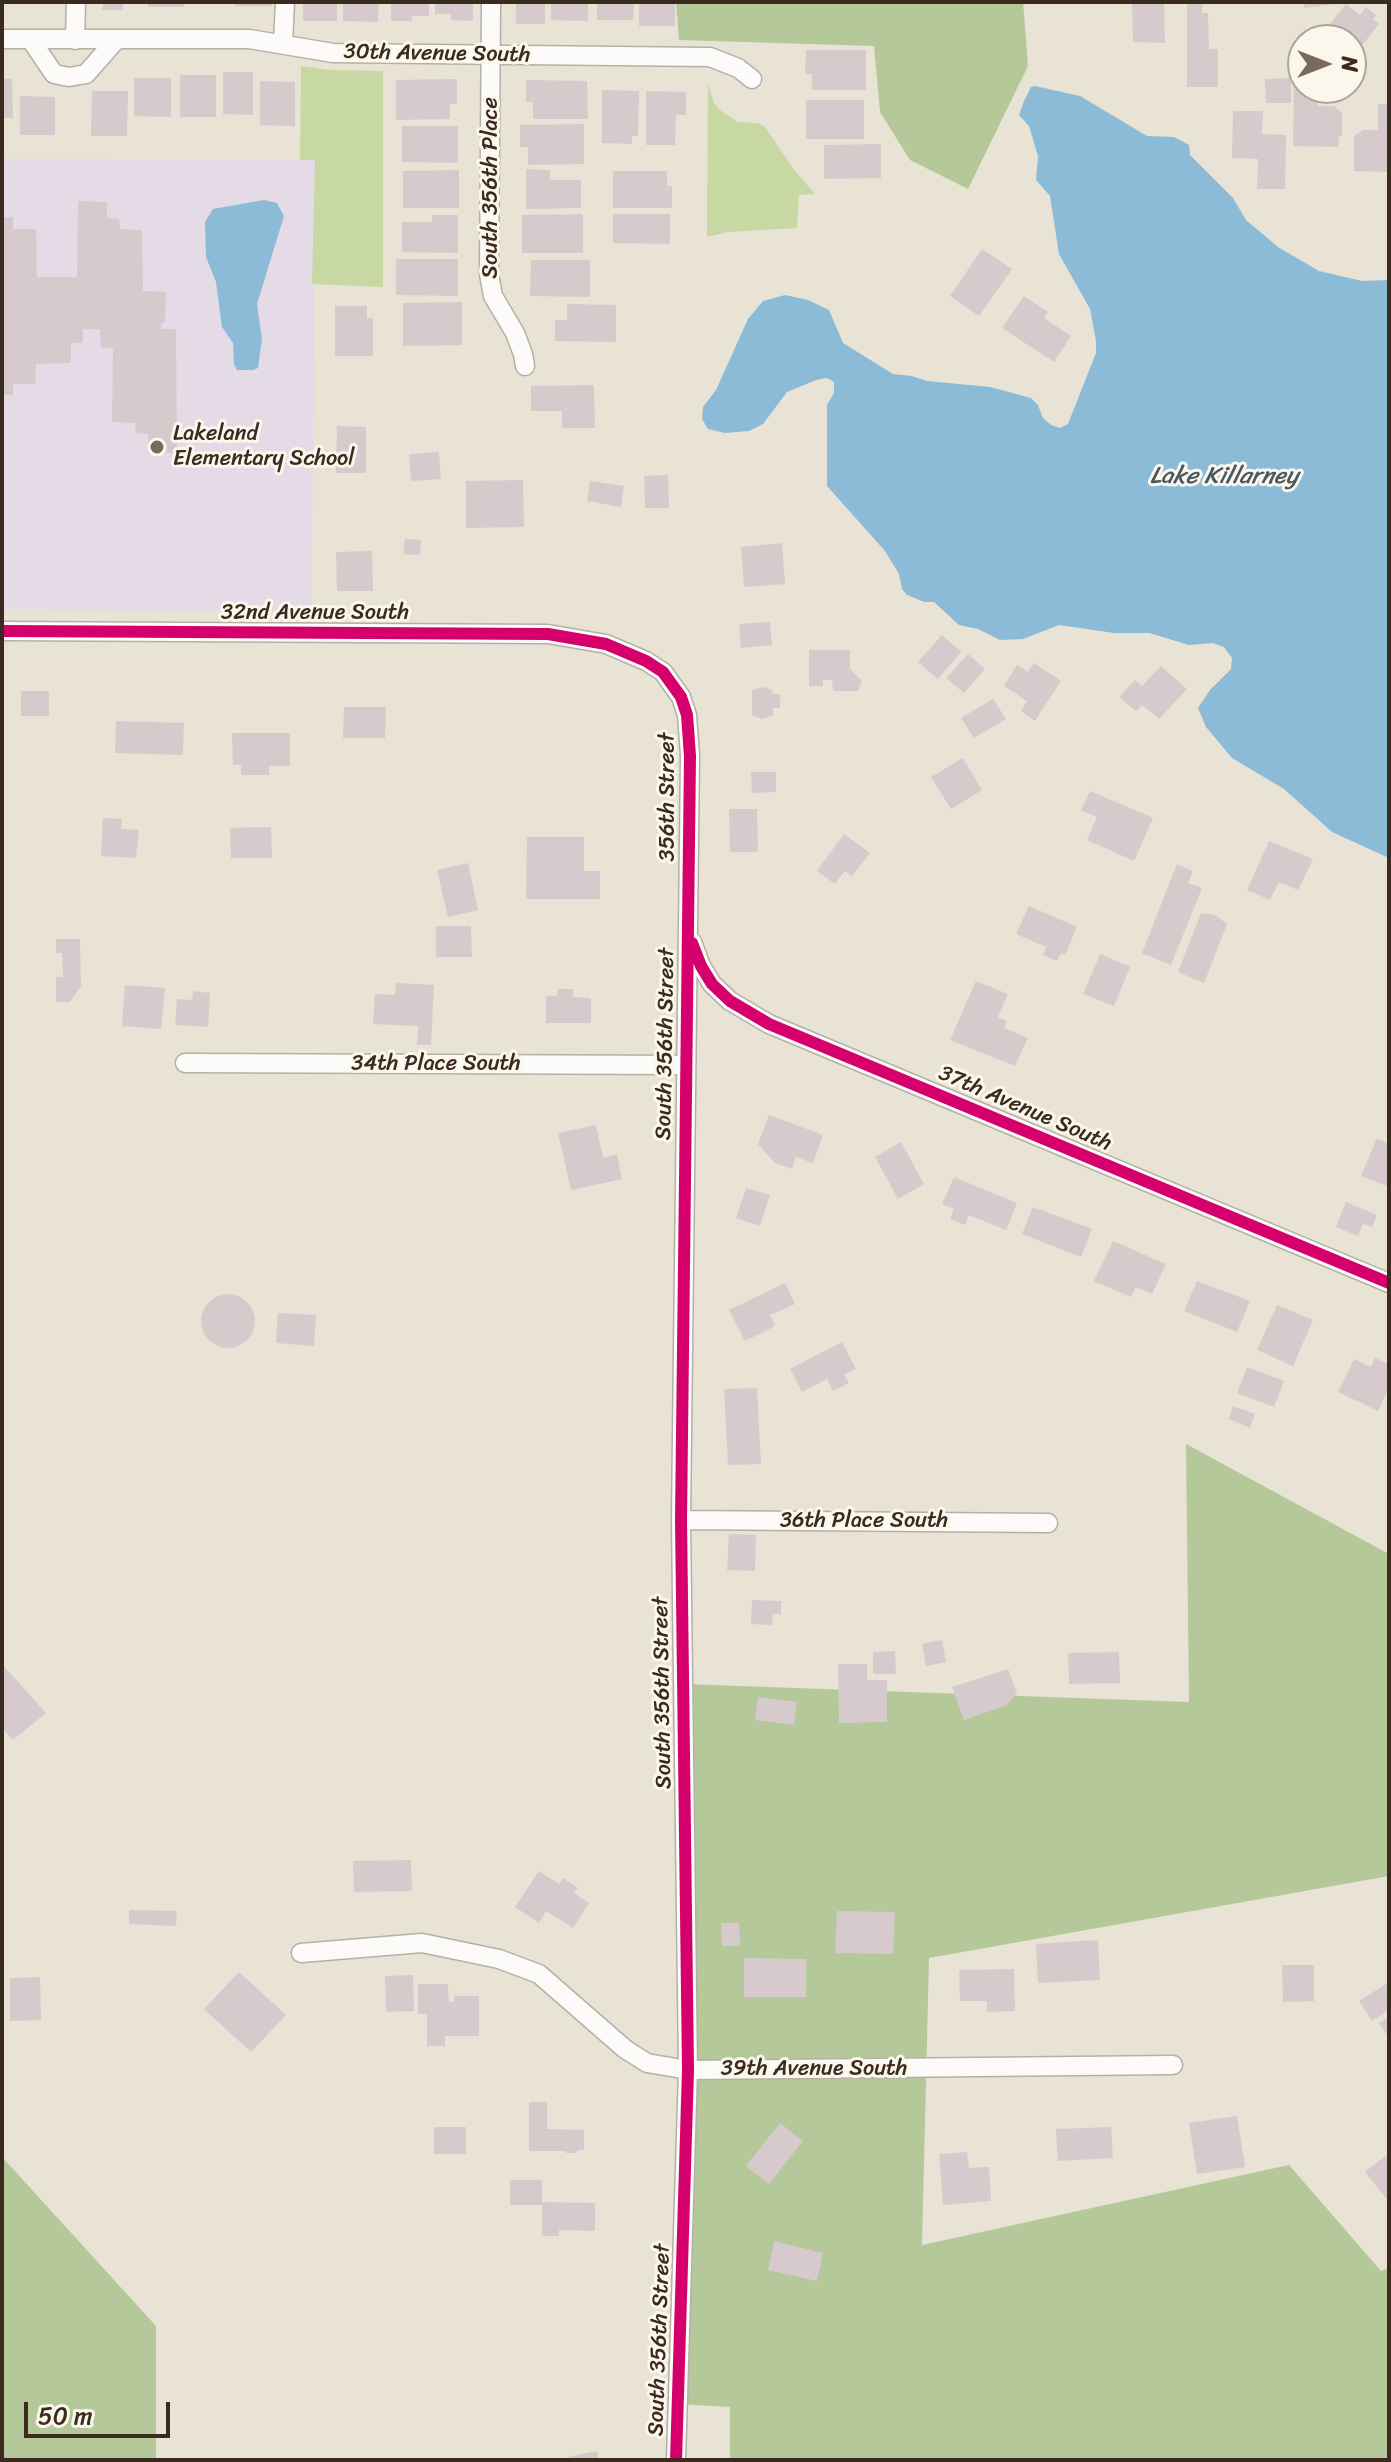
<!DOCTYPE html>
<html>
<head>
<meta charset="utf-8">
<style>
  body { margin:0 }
  #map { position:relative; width:1391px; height:2462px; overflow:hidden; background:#e8e3d4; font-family:Sriracha,sans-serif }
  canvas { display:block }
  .frame { position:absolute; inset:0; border:4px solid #3b2a1e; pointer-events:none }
  .north { position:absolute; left:1287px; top:24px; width:80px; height:80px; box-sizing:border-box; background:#fbf7ec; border:2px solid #aea59a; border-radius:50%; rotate:90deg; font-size:22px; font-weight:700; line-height:32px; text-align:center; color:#3b2a1e }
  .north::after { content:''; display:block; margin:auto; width:28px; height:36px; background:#786b5e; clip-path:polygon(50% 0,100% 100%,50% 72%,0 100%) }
  .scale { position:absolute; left:24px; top:2402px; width:146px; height:36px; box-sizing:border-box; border:4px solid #3b2a1e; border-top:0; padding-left:10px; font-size:24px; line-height:28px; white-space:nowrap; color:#3b2a1e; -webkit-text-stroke:6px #fbf7ec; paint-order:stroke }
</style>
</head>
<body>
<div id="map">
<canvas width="1391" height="2462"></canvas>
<div class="frame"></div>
<div class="north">N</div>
<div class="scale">50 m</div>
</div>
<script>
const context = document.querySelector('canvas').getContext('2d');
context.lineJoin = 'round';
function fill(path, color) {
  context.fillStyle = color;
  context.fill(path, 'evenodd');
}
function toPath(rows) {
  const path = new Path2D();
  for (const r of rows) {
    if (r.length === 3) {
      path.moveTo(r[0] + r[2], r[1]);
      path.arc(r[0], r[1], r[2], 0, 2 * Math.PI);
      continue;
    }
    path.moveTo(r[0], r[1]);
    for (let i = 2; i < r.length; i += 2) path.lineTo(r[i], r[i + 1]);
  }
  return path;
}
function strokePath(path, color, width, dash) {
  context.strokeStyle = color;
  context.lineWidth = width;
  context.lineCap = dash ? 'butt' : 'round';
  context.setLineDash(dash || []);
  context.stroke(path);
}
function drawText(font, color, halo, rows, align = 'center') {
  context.font = font + ' Sriracha,sans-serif';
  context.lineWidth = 6;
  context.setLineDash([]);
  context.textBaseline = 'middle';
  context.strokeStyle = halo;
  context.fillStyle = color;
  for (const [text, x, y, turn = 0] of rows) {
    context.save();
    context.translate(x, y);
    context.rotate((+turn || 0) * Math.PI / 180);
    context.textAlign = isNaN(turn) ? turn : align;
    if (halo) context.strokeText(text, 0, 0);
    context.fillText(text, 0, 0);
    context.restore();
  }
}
const built = toPath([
  [2,159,315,160,312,611,2,609]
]);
const green = toPath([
  [301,66,329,70,383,71,383,287,312,284,315,160,300,160],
  [708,84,714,103,721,111,738,122,758,123,765,127,795,171,815,194,799,195,797,228,728,232,707,237]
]);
const forest = toPath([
  [676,2,1023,2,1028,66,968,189,910,160,880,112,874,46,679,40],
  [1186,1444,1389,1554,1389,1876,929,1958,922,2245,1289,2165,1381,2271,1389,2268,1389,2460,730,2460,730,2407,678,2404,683,1684,1189,1702],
  [2,2157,156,2326,156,2460,2,2460]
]);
const water = toPath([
  [1035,86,1080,96,1147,136,1174,137,1189,145,1190,155,1233,198,1246,220,1278,247,1319,271,1362,281,1389,280,1389,858,1332,832,1284,789,1232,758,1206,727,1198,708,1210,690,1231,669,1232,658,1224,647,1213,643,1189,645,1149,633,1114,633,1059,625,1023,639,1000,640,978,629,959,625,934,602,924,602,907,595,902,589,899,574,885,551,827,486,827,405,834,393,834,382,827,378,816,380,787,392,763,424,749,431,725,433,708,429,702,419,703,407,716,390,748,319,763,301,785,295,808,300,829,310,843,343,893,374,912,376,927,381,990,387,1020,395,1031,398,1038,405,1043,418,1051,425,1060,428,1068,424,1096,353,1096,341,1090,309,1059,254,1050,196,1036,180,1038,156,1029,126,1019,115,1024,101,1031,87],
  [264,200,277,203,284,216,257,304,262,339,258,368,253,370,237,370,234,364,233,343,222,327,216,282,206,257,205,222,213,209]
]);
const building = toPath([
  [103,2,123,2,123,10,102,10],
  [148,2,184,2,184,7,148,7],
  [235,2,272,2,272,6,235,6],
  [303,2,337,2,337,21,303,21],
  [343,2,379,2,378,22,343,21],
  [391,2,429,2,429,16,412,16,412,21,391,21],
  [435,2,473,2,473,21,451,20,451,14,435,14],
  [516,2,545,2,545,24,516,24],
  [551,2,588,2,588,21,551,20],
  [597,2,634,2,633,20,597,20],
  [639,2,675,2,675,26,639,26],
  [1132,2,1164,2,1165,43,1133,42],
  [1187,2,1202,2,1202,13,1208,13,1209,49,1218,49,1218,87,1187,87],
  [1303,2,1335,2,1335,4,1304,8],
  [1346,4,1360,15,1366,7,1376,15,1373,19,1379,24,1351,59,1351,40,1317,40],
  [806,50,866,50,866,90,812,90,812,74,805,74],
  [223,72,253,72,253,115,223,114],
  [180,75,216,75,216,117,180,117],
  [134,78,171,78,171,117,134,116],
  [1291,78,1291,103,1266,103,1265,79],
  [2,79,12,79,13,118,2,118],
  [457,79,457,104,450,104,450,119,396,120,396,80],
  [526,80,587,81,588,119,533,119,533,102,526,102],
  [260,81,295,82,295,126,260,125],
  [1294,81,1303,81,1303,88,1318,88,1318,106,1334,106,1342,113,1342,136,1339,136,1338,147,1293,146],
  [602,90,639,91,638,136,632,136,632,144,602,143],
  [92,91,128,91,127,136,91,136],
  [646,91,686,92,686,115,676,115,675,145,646,145],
  [20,96,55,97,55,135,20,135],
  [806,100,864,100,864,139,806,139],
  [1378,104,1389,104,1389,172,1354,171,1354,136,1363,130,1378,130],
  [1233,111,1263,111,1262,134,1286,135,1285,189,1257,189,1258,159,1232,158],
  [584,124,584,164,528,165,528,147,520,147,520,125],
  [402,126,458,126,458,163,402,162],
  [881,144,881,178,824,179,824,145],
  [526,169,550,170,550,180,581,180,581,208,526,209],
  [459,170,459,208,403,208,403,171],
  [613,171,667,171,667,186,672,186,672,208,613,208],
  [78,201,107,202,107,218,119,219,120,229,142,230,143,291,166,292,165,323,161,323,162,329,176,329,177,453,148,452,148,434,136,433,135,423,112,422,113,348,101,348,100,329,83,329,83,343,71,343,71,363,36,364,35,384,13,384,13,395,2,395,2,217,13,217,13,229,36,229,37,277,77,277],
  [583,214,583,253,522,253,522,215],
  [613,214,670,214,670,244,613,243],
  [432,215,458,215,458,253,402,252,402,222,432,222],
  [982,249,1012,269,979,316,950,296],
  [396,259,458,259,458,296,396,295],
  [531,260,590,260,590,297,530,296],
  [1024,296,1048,312,1044,318,1071,336,1054,362,1002,328],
  [462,302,462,345,403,346,403,303],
  [567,304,616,305,616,342,555,341,555,320,567,320],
  [335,306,367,306,367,318,373,318,373,356,335,356],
  [594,385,595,428,562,428,562,411,531,411,531,386],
  [337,426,366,427,366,473,336,473],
  [439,452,441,479,411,481,409,454],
  [668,475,669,508,645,508,644,476],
  [523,480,524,527,466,528,466,481],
  [590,481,624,486,621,507,587,501],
  [405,539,421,540,420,555,403,554],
  [782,543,785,584,744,587,741,547],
  [372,551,373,591,337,591,336,552],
  [770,622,772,645,741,648,739,624],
  [942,635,961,652,938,679,918,662],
  [809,650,850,650,850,669,862,681,858,691,833,691,832,680,823,680,823,686,809,686],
  [968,654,985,669,964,693,946,678],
  [1034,663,1061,681,1035,721,1021,711,1027,701,1004,686,1017,665,1028,672],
  [1161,666,1187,689,1159,719,1142,705,1136,711,1119,697,1135,680,1142,686],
  [763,687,772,690,773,694,780,694,780,708,773,708,773,715,762,719,752,715,752,690],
  [21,691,49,691,49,716,21,716],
  [993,699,1006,719,974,738,961,718],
  [344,707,386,707,385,738,343,738],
  [116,721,184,723,183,755,115,753],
  [232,733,290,733,290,766,269,766,269,775,241,775,241,765,233,765],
  [963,758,982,790,951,809,931,777],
  [751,772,776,772,776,792,752,793],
  [1090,791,1153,818,1134,861,1087,840,1097,817,1081,810],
  [729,809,757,809,758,852,730,852],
  [103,818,122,819,121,829,139,830,136,858,101,856],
  [271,827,272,858,231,858,230,828],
  [844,834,870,853,852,876,845,871,835,884,817,871],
  [527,837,584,837,584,871,600,871,600,899,526,899],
  [1269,841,1313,859,1298,890,1279,882,1270,900,1247,890],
  [468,863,478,910,448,917,437,870],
  [1177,864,1193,871,1188,883,1202,888,1171,965,1142,953],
  [1029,906,1077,927,1065,955,1061,953,1057,961,1043,955,1046,947,1016,934],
  [1201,913,1215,915,1227,924,1204,983,1178,972],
  [436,926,471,926,472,957,436,957],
  [56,939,80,939,81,986,70,1002,56,1002,56,977,63,977,62,953,56,953],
  [1100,954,1130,967,1114,1006,1083,994],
  [976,981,1008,994,998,1017,1007,1021,1004,1028,1028,1038,1015,1066,950,1040],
  [396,983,434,985,431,1045,417,1045,418,1026,373,1024,375,994,395,995],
  [125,985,165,988,161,1029,122,1026],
  [558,989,573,989,573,997,591,998,591,1023,546,1023,546,996,557,996],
  [193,991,210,993,208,1027,175,1025,177,999,192,1000],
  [769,1115,823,1135,813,1163,796,1157,792,1169,775,1163,758,1144],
  [596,1125,603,1158,617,1154,622,1179,571,1190,558,1133],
  [1377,1138,1389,1144,1389,1187,1361,1176],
  [901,1142,924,1184,898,1199,875,1157],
  [954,1177,1017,1203,1006,1230,969,1215,965,1225,950,1219,954,1209,942,1204],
  [746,1188,770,1195,760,1226,736,1218],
  [1346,1202,1377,1215,1372,1227,1363,1224,1358,1236,1336,1227],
  [1033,1207,1092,1229,1081,1257,1022,1234],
  [1113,1241,1166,1264,1152,1294,1136,1287,1131,1297,1094,1281],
  [1197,1281,1250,1301,1237,1332,1184,1311],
  [785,1283,795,1304,770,1315,775,1326,745,1341,729,1310],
  [228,1321,27],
  [1277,1305,1313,1320,1293,1366,1257,1350],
  [278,1313,316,1315,314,1346,276,1343],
  [842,1342,856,1369,844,1375,849,1383,833,1391,827,1379,802,1392,790,1369],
  [1375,1358,1389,1364,1389,1387,1378,1411,1338,1392,1354,1359,1371,1367],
  [1247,1367,1284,1381,1274,1407,1237,1393],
  [757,1388,761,1464,728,1465,724,1389],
  [1233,1406,1255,1414,1250,1428,1229,1419],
  [729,1534,756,1535,755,1571,727,1570],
  [752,1600,781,1601,781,1614,773,1614,772,1625,751,1624],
  [942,1640,946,1662,926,1666,922,1644],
  [895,1651,896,1674,873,1674,873,1652],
  [1119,1652,1120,1683,1069,1684,1068,1653],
  [2,1664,46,1713,13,1740,2,1728],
  [838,1664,867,1664,867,1680,887,1680,887,1722,839,1723],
  [1008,1669,1017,1693,1007,1705,964,1720,952,1687],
  [758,1697,797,1702,794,1725,755,1720],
  [411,1860,412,1891,354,1892,353,1861],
  [539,1871,559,1884,563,1878,578,1888,574,1893,589,1903,573,1928,546,1911,539,1923,515,1907],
  [129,1910,177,1911,176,1926,129,1924],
  [837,1911,895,1912,893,1954,835,1953],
  [721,1923,739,1923,740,1946,722,1946],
  [1098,1940,1100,1980,1038,1983,1036,1944],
  [744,1958,806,1959,806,1997,744,1997],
  [1282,1965,1314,1965,1314,2001,1283,2002],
  [1014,1969,1015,2011,987,2012,987,2001,960,2001,959,1970],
  [239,1972,286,2015,251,2052,204,2009],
  [413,1975,414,2011,386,2012,385,1976],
  [40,1977,41,2020,10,2021,10,1978],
  [1389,1982,1389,2010,1372,2021,1359,2001],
  [418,1984,448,1984,449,2002,454,2002,454,1996,479,1996,479,2036,445,2036,445,2046,427,2046,427,2014,418,2014],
  [1389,2017,1389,2038,1379,2023],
  [529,2102,547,2102,547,2129,584,2130,584,2150,577,2150,577,2153,566,2153,566,2151,529,2151],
  [1237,2116,1245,2167,1197,2174,1189,2123],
  [780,2123,803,2141,769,2184,746,2166],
  [434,2127,466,2127,466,2154,434,2154],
  [1111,2127,1113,2158,1058,2161,1056,2129],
  [967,2152,969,2168,989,2167,991,2201,943,2205,939,2154],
  [1389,2153,1389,2202,1365,2172],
  [510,2180,542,2180,542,2202,595,2203,595,2231,559,2230,559,2236,542,2236,542,2205,510,2205],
  [774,2241,823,2253,817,2281,768,2270],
  [597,2451,599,2460,569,2460,568,2457]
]);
const minor = toPath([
  [491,2,489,274,493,296,515,333,523,354,525,366],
  [2,39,249,39,333,53,710,57,738,68,752,79],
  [31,40,54,74,69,77,86,74,116,40],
  [75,40,76,2],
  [283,44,285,2],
  [2,631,548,634,606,644,646,661,663,672,681,697,687,715,690,756,681,1520,688,2070,676,2460],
  [692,942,701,966,712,984,730,1001,769,1024,1389,1283],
  [185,1063,686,1065],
  [681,1520,1048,1523],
  [301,1953,422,1943,499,1959,539,1974,625,2049,647,2063,688,2070,1173,2065]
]);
const cycleway = toPath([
  [2,631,548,634,606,644,646,661,663,672,681,697,687,715,690,756,681,1520,688,2070,676,2460],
  [692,943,701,966,712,984,730,1001,769,1024,1389,1283]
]);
const markers = [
  [157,447,8,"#786b5e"]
];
const streetNames = [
  ["30th Avenue South",437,54,1],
  ["South 356th Place",491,188,-90],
  ["32nd Avenue South",315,613],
  ["356th Street",668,797,-90],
  ["South 356th Street",666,1044,-89],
  ["34th Place South",436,1064],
  ["37th Avenue South",1025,1109,23],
  ["36th Place South",864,1521],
  ["South 356th Street",663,1693,-91],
  ["39th Avenue South",814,2069],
  ["South 356th Street",660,2340,-88]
];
const poiNames = [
  ["Lakeland",173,434],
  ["Elementary School",173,459]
];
const waterNames = [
  ["Lake Killarney",1224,477]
];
fill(built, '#e4dbe6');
fill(green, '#c7d8a2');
fill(forest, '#b4c899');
fill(water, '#8cbbd8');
fill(building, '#d6cacd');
strokePath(minor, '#b5b0a6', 21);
strokePath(minor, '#fcfbf9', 18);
strokePath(cycleway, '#d6006c', 12);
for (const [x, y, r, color] of markers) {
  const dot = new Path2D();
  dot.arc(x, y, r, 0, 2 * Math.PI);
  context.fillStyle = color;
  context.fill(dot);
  strokePath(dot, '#fbf7ec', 3);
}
drawText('22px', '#3b2a1e', '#fbf7ec', streetNames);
drawText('22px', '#3b2a1e', '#fbf7ec', poiNames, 'left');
drawText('italic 24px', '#4a5760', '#fbf7ec', waterNames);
</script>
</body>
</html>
